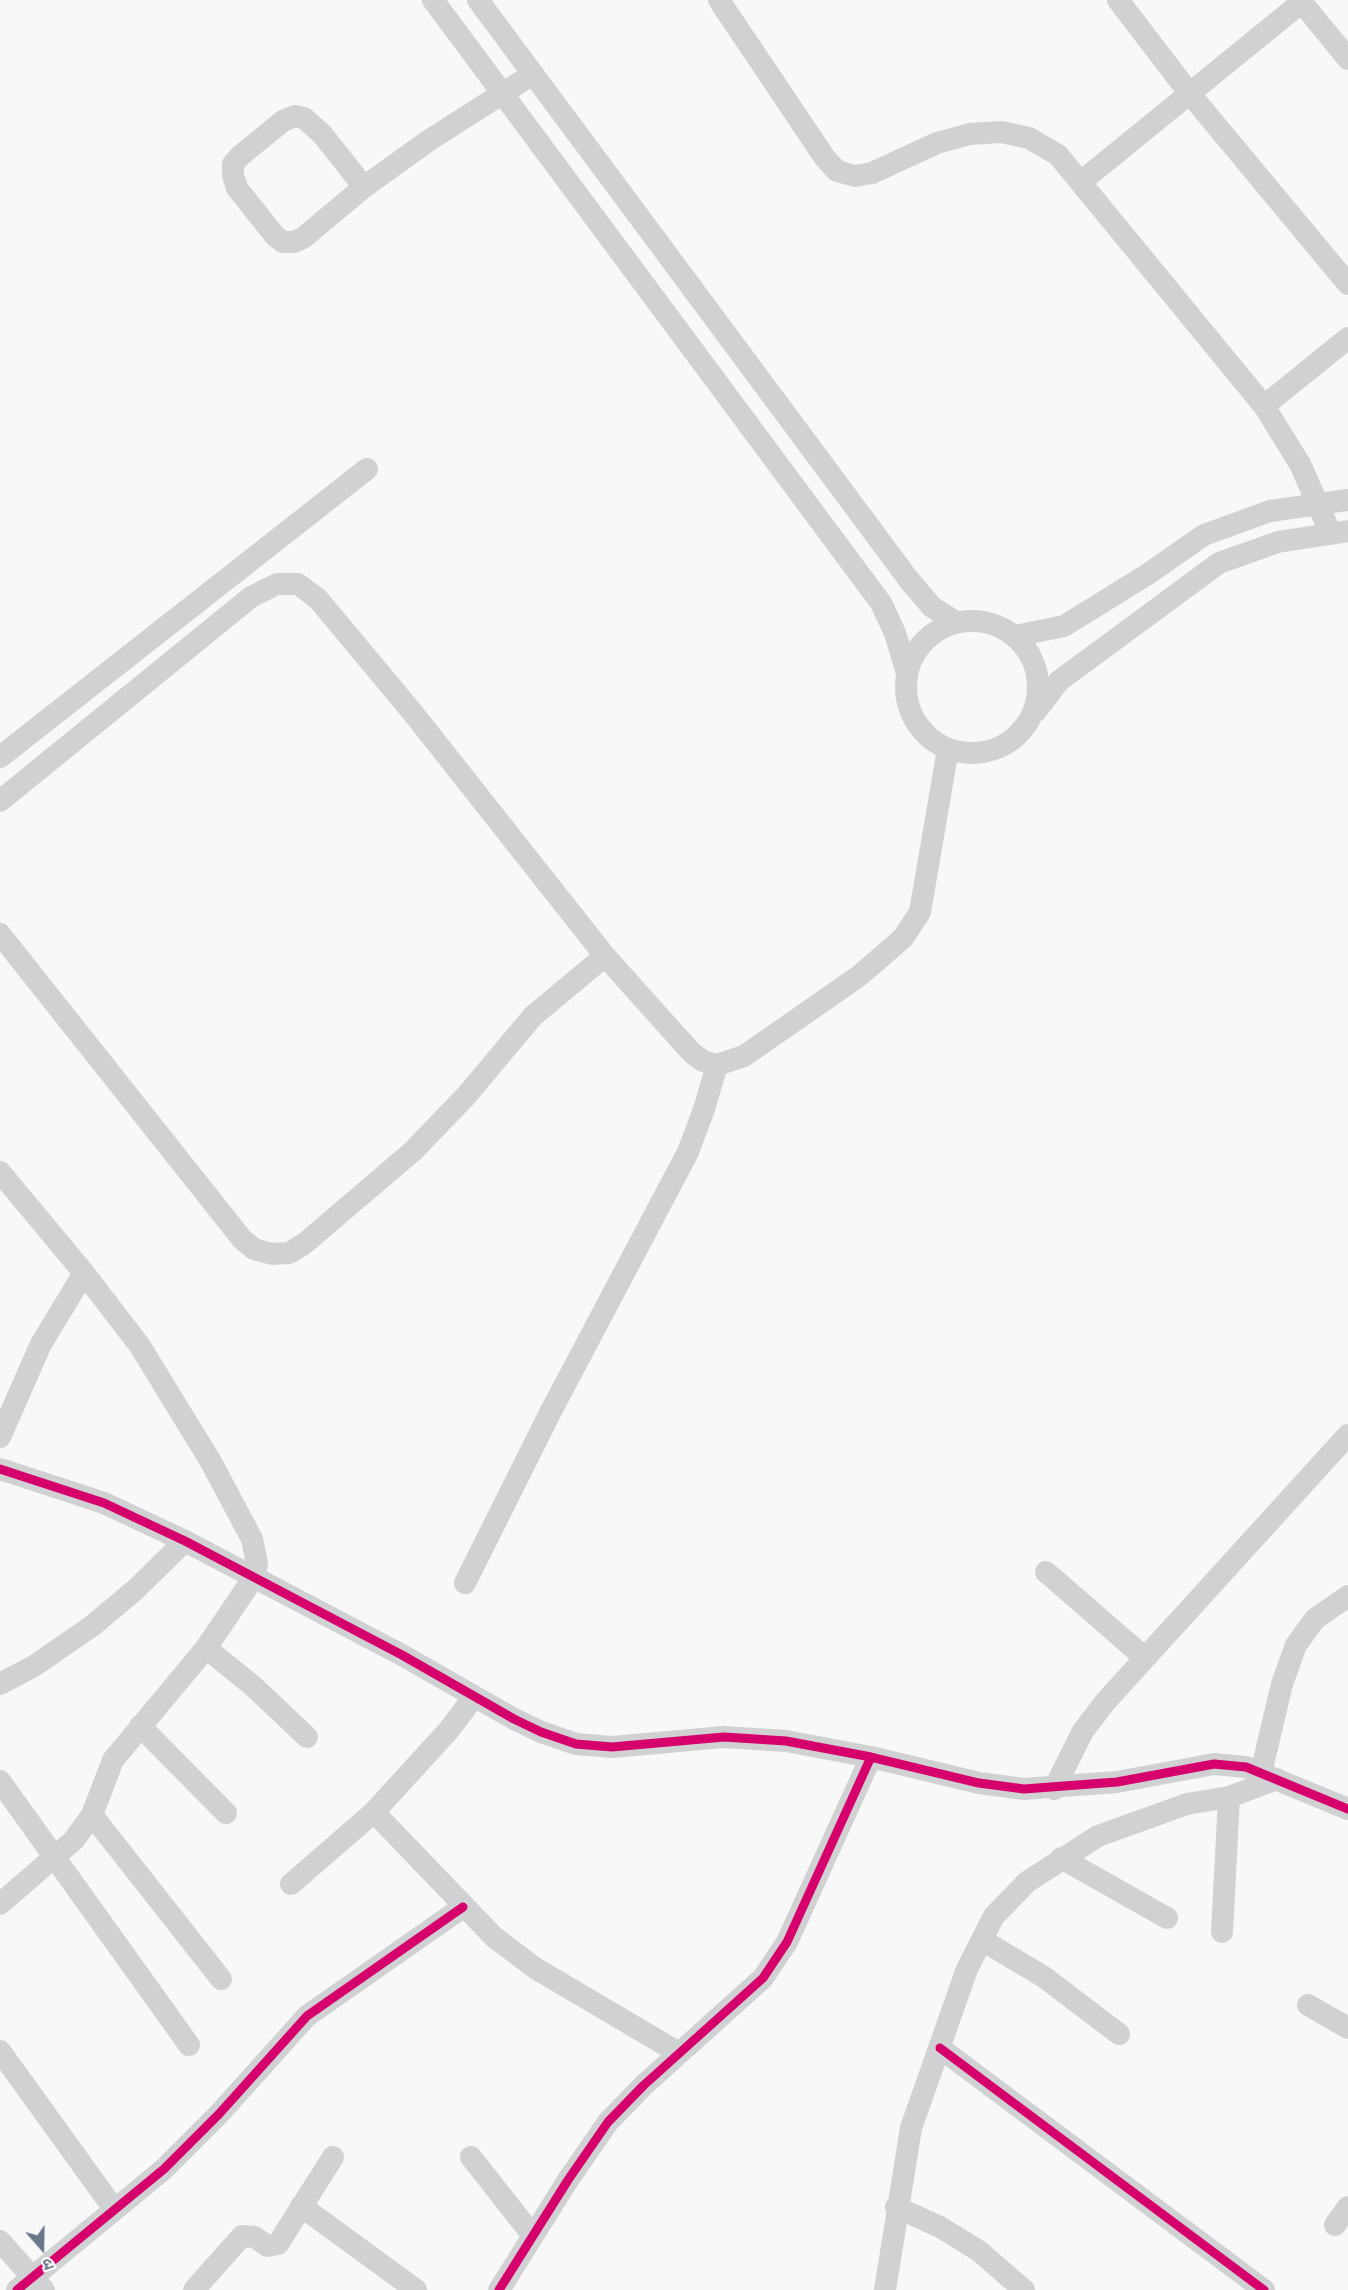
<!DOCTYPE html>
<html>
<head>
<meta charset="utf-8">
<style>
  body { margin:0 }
  #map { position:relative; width:1348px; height:2290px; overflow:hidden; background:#f8f8f8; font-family:Barlow,"Noto Sans Devanagari",sans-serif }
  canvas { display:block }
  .north { position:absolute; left:12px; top:2218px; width:60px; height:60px; -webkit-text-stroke:4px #fff; paint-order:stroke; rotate:160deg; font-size:16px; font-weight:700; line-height:24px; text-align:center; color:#687688 }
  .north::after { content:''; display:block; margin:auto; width:21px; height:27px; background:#687688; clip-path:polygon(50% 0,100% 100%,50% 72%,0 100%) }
</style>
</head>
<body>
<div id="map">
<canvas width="1348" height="2290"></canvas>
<div class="north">उ</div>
</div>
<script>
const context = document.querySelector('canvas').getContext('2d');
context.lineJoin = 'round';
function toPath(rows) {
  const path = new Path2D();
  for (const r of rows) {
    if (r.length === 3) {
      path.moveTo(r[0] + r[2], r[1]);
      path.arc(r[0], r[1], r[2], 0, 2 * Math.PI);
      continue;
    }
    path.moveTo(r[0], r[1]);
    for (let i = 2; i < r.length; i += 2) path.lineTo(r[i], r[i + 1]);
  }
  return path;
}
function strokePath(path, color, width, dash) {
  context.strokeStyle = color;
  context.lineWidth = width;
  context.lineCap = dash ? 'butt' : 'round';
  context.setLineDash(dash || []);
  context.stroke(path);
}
const minor = toPath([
  [433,0,881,603,895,633,907,673],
  [478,0,909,580,932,607,956,622],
  [719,0,825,158,837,171,855,176,872,173,937,143,970,134,1001,132,1029,138,1058,155,1264,406,1300,464,1331,534],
  [1118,0,1190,94,1348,284],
  [1300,0,1348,59],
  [1082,181,1302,2],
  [364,187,322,134,304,118,295,116,283,121,240,156,233,164,233,175,237,188,275,236,283,242,294,242,303,238,364,187,428,141,533,74],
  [1264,406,1348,338],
  [972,687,66],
  [1015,636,1064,626,1148,574,1204,535,1270,511,1348,500],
  [1036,711,1059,681,1219,563,1278,542,1348,531],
  [0,757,367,469],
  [0,801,251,597,277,584,298,584,318,599,413,713,605,956,692,1053,703,1061,717,1065,744,1056,859,976,903,938,920,912,948,749],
  [0,934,242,1239,254,1249,272,1254,289,1253,304,1244,413,1151,466,1096,533,1016,605,956],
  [0,1172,84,1273,140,1346,211,1462,252,1539,257,1564,254,1577,206,1648,113,1760,92,1815,74,1840,0,1904],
  [0,1437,41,1344,84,1273],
  [0,1469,104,1503,185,1541,402,1655,514,1719,541,1732,576,1744,612,1747,724,1737,786,1741,871,1757,979,1783,1024,1789,1117,1782,1214,1764,1246,1767,1348,1809],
  [1046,1572,1145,1658],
  [465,1583,551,1411,688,1152,704,1109,717,1065],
  [206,1648,253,1686,307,1737],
  [0,1684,34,1666,92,1626,135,1590,185,1541],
  [140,1726,226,1813],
  [1261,1773,1282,1684,1296,1645,1315,1619,1348,1596],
  [0,1781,189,2045],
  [1054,1789,1083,1731,1106,1701,1348,1435],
  [374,1812,494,1937,535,1968,679,2053],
  [92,1815,221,1979],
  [1061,1858,1167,1918],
  [291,1884,374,1812,448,1731,474,1697],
  [1222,1932,1229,1797],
  [982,1940,1044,1977,1119,2034],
  [1308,2005,1348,2028],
  [940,2048,1264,2290],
  [0,2051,114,2209],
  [471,2157,533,2236],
  [301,2206,416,2290],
  [896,2207,940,2227,979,2251,1024,2290],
  [1335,2225,1348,2207],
  [0,2241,44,2290],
  [17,2290,164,2169,219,2114,307,2016,463,1907],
  [194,2290,242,2236,255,2237,267,2246,278,2244,333,2157],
  [499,2290,568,2180,608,2122,644,2085,763,1978,787,1942,871,1757],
  [885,2290,911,2128,967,1969,994,1916,1027,1882,1098,1836,1187,1804,1229,1797,1277,1779]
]);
const cycleway = toPath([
  [0,1469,104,1503,185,1541,402,1655,514,1719,541,1732,576,1744,612,1747,724,1737,786,1741,871,1757,979,1783,1024,1789,1117,1782,1214,1764,1246,1767,1348,1809],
  [940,2048,1264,2290],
  [17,2290,164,2169,219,2114,307,2016,463,1907],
  [499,2290,568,2180,608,2122,644,2085,763,1978,787,1942,871,1757]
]);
strokePath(minor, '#d0d1d3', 22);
strokePath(cycleway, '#d6006c', 9);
</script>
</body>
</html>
